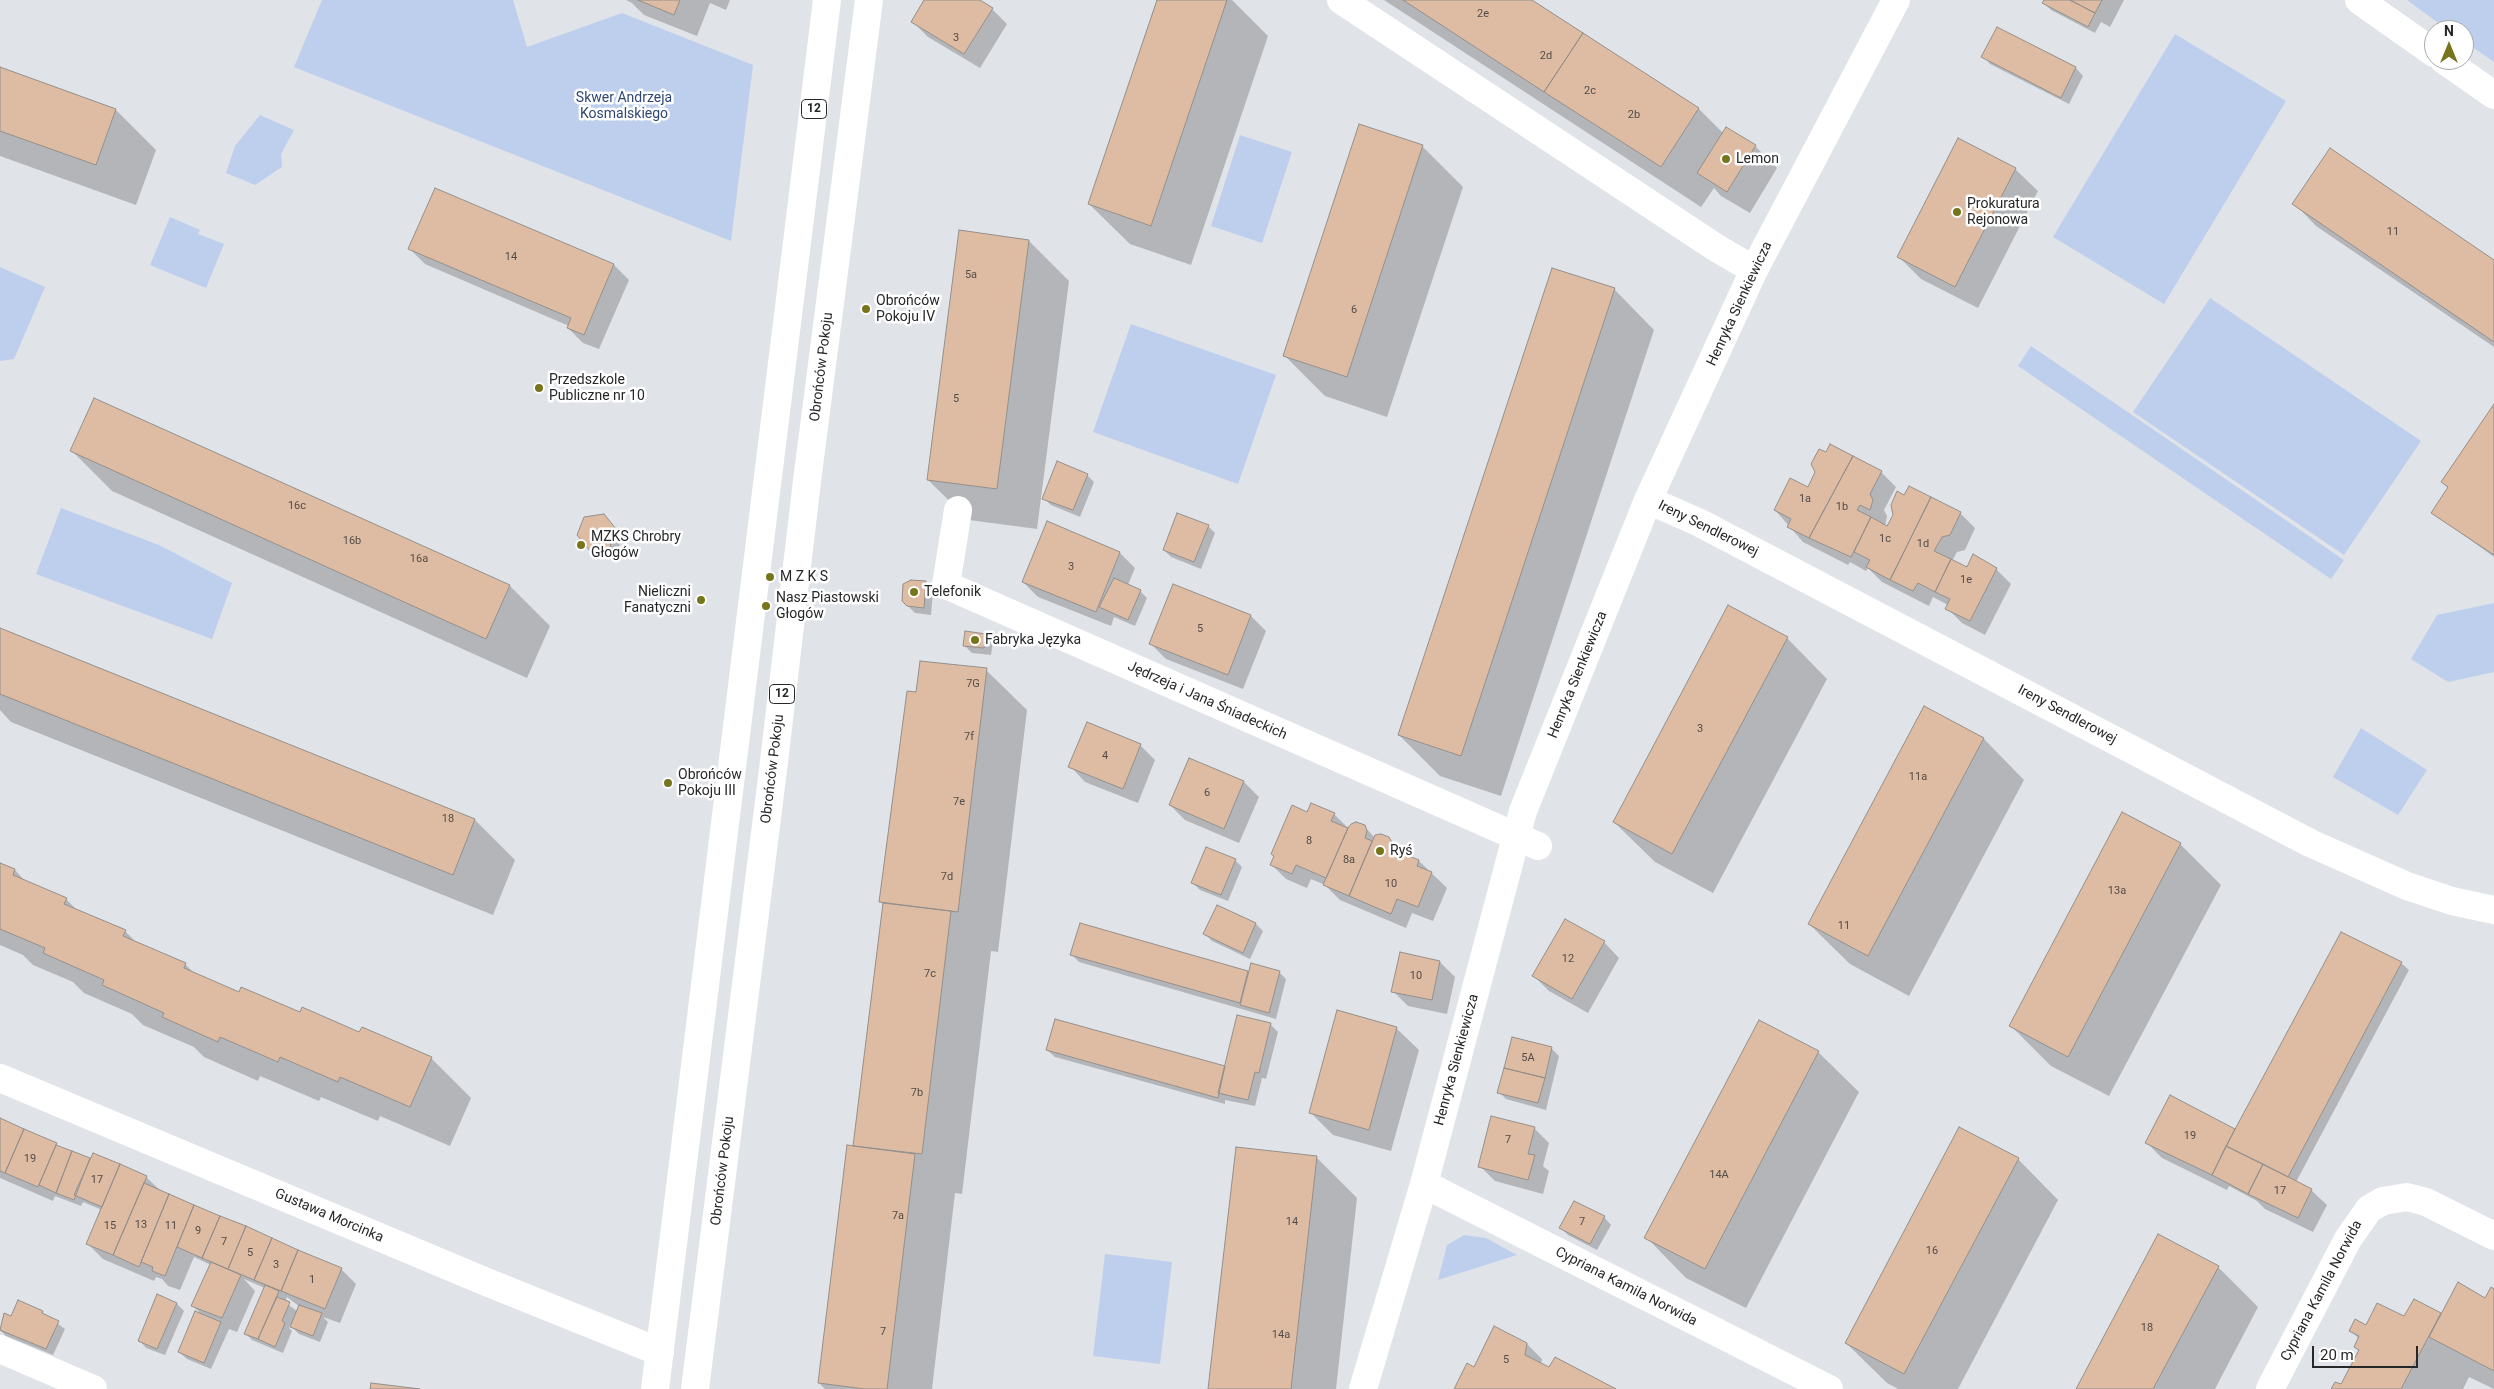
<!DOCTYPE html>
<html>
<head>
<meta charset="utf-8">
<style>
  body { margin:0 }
  #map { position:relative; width:2494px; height:1389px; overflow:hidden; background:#e0e3e8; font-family:Roboto,sans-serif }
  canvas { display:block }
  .north { position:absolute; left:2424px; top:20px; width:50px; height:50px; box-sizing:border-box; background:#fff; border:1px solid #a8a9a9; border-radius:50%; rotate:0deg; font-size:14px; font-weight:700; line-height:20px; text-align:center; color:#262729 }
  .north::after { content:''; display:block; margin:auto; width:18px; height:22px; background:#77751b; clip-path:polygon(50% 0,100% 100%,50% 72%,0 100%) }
  .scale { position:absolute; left:2312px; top:1346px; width:106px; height:22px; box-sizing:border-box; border:2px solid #262729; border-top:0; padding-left:6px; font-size:15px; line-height:18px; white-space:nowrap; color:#262729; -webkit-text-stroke:4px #fff; paint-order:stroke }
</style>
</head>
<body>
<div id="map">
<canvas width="2494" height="1389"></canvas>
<div class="north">N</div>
<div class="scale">20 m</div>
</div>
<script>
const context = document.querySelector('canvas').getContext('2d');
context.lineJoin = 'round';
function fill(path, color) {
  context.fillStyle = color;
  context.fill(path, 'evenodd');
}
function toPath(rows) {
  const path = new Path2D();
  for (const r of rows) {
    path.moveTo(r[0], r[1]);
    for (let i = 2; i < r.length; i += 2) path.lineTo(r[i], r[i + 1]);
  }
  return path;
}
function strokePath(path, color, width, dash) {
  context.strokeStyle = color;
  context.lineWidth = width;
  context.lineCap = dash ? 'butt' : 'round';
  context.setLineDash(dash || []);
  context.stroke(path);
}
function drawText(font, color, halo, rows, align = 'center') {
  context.font = font + ' Roboto,sans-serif';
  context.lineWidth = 5;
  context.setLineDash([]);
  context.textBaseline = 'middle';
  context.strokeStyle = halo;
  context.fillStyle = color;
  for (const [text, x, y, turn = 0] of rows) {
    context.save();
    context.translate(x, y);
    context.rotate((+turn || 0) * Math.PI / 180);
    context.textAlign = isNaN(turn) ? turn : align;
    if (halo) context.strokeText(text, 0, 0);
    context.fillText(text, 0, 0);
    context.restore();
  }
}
const green = toPath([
  [322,0,513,0,527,47,622,13,753,65,731,241,294,67],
  [2407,0,2494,0,2494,62,2464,41,2464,30,2448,30],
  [2175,34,2286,101,2164,304,2053,237],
  [260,115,294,130,281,154,282,167,255,185,226,173,235,146],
  [1240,135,1292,152,1262,243,1211,226],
  [170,217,200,230,198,234,224,244,206,288,150,265],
  [0,267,45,287,14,359,0,361],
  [2210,298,2421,441,2344,555,2133,412],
  [1131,324,1276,375,1238,484,1093,432],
  [2031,346,2344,560,2331,579,2018,366],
  [61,508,159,545,232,583,212,639,36,574],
  [2494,603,2494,672,2448,682,2411,659,2437,615],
  [2361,728,2427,770,2398,815,2333,777],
  [1464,1235,1486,1238,1517,1255,1438,1280,1447,1245],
  [1105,1254,1172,1262,1160,1364,1093,1356]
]);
const shadow = toPath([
  [626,0,730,0,726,10,710,3,697,36,644,15,632,3],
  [926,0,978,0,992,9,1007,24,980,68,928,37,913,22],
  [1158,0,1232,0,1268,36,1191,265,1130,244,1089,204],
  [1384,0,1531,0,1699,109,1723,133,1755,146,1777,168,1750,213,1721,196,1714,188,1701,207],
  [2045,0,2124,0,2110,27,2101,22,2095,33,2051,10,2044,3],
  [1997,29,2076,68,2083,76,2069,104,1990,64,1983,56],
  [0,68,116,110,156,150,136,205,0,156],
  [1422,146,1463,187,1387,417,1325,396,1285,356],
  [2015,169,2038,191,1978,308,1921,279,1899,257],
  [2294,203,2494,261,2494,347,2316,226],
  [1029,241,1069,281,1037,529,969,520,928,480],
  [410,249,614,265,629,280,599,349,583,343,568,328,569,326,425,264],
  [1614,289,1654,330,1501,796,1440,776,1399,735],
  [95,400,510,586,550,626,527,678,112,491,72,451],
  [2494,406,2494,557,2433,513,2449,489,2442,482],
  [1881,472,1896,487,1884,510,1887,516,1885,526,1888,527,1960,513,1975,528,1965,550,1957,552,1952,561,1967,569,1996,569,2011,584,1985,635,1962,623,1947,608,1948,605,1933,597,1929,606,1882,582,1868,568,1866,571,1850,562,1848,565,1803,542,1775,510,1808,488],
  [1087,475,1094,482,1080,517,1051,505,1043,498],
  [604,515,622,538,616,556,598,557,591,550],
  [1208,526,1215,533,1201,569,1171,557,1164,550],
  [1120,553,1135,568,1128,585,1140,591,1147,598,1135,626,1114,617,1111,626,1038,597,1023,582],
  [926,583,933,590,931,615,915,613,903,601],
  [1251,616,1266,631,1243,689,1166,659,1151,644],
  [0,630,475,820,515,860,493,915,11,722,0,710],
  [985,635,993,642,991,655,972,653,965,646],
  [1787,638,1827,679,1713,893,1655,862,1614,822],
  [986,670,1027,710,998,952,991,951,962,1194,955,1193,932,1389,825,1389,819,1383,854,1147,884,905,881,901],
  [1925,708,1984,739,2024,780,1909,996,1850,964,1809,924],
  [1140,745,1155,760,1138,803,1085,782,1070,766],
  [1190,760,1244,782,1259,797,1239,843,1185,820,1170,805],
  [1308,813,1334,814,1349,829,1364,826,1375,838,1388,838,1405,856,1419,861,1447,888,1433,921,1412,913,1406,928,1340,900,1325,885,1311,879,1307,888,1286,879,1271,864],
  [2180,844,2221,885,2109,1096,2051,1066,2011,1026],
  [1235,860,1242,867,1228,901,1200,890,1193,883],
  [0,864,15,870,26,882,66,899,78,911,125,931,137,943,185,964,195,974,240,993,431,1058,471,1098,450,1146,380,1116,378,1121,321,1097,319,1101,260,1076,258,1081,204,1057,194,1047,143,1025,132,1014,84,993,73,982,33,965,23,955,0,945],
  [1218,906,1256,924,1263,931,1250,959,1212,941,1205,934],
  [1081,924,1249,972,1279,972,1286,979,1276,1019,1079,962,1072,955],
  [2342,934,2401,963,2409,970,2296,1182,2311,1190,2327,1205,2313,1232,2265,1209,2257,1201,2229,1186,2227,1190,2162,1158,2147,1143,2234,1130,2237,1132],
  [1604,942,1619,958,1588,1013,1549,991,1534,976],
  [1401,954,1440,962,1455,977,1447,1014,1408,1006,1393,991],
  [1270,1024,1278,1032,1266,1079,1262,1078,1255,1106,1225,1100,1225,1104,1055,1057,1047,1050,1226,1067],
  [1396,1028,1419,1050,1391,1151,1333,1135,1311,1113],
  [1513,1039,1552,1049,1559,1056,1546,1110,1506,1099,1499,1092],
  [1818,1052,1859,1092,1746,1308,1686,1278,1646,1237],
  [0,1121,91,1160,146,1177,162,1192,341,1269,356,1284,340,1323,323,1317,328,1322,320,1342,299,1334,290,1325,289,1328,292,1331,283,1353,252,1340,245,1333,265,1288,244,1279,255,1291,237,1332,229,1329,211,1369,187,1359,179,1352,202,1315,193,1306,211,1265,194,1257,180,1290,168,1286,162,1279,156,1277,154,1281,103,1259,88,1244,102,1210,83,1202,81,1206,55,1196,53,1201,0,1178],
  [287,1297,300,1307,298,1312,285,1302],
  [1534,1128,1549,1143,1543,1166,1549,1171,1543,1194,1495,1181,1480,1166],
  [1317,1158,1357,1198,1336,1389,1209,1389],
  [2018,1159,2058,1200,1958,1389,1898,1389,1887,1383,1846,1343],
  [1604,1217,1611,1225,1597,1250,1568,1235,1561,1228],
  [2218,1267,2258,1307,2215,1389,2078,1389],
  [2494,1290,2494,1389,2469,1377,2463,1389,2333,1389,2342,1386,2360,1352,2355,1347,2359,1339,2350,1330,2405,1318,2414,1300,2441,1315,2486,1300],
  [158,1296,177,1304,184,1311,165,1355,146,1348,139,1340],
  [42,1312,65,1329,53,1355,6,1336,0,1330,5,1315,12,1318],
  [1527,1344,1542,1359,1541,1364,1613,1389,1455,1389,1474,1368]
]);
const building = toPath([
  [638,0,680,0,674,15,638,0],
  [924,0,980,0,993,8,964,54,911,22,924,0],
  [1157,0,1227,0,1151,226,1088,204,1157,0],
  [1403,0,1532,0,1583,33,1544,92,1403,0],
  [2044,0,2070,0,2095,13,2088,27,2042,3,2044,0],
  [2070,0,2102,0,2095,13,2070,0],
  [1997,27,2076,67,2061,98,1981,57,1997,27],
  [1583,33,1699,108,1661,167,1544,92,1583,33],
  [0,67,116,109,96,165,0,131,0,67],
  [1359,124,1423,145,1347,377,1283,356,1359,124],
  [1726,127,1756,145,1727,192,1697,173,1726,127],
  [1958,138,2016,168,1955,287,1897,257,1958,138],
  [2330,148,2494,260,2494,342,2292,204,2330,148],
  [435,188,614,264,584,335,567,328,571,318,408,249,435,188],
  [959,230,1029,240,997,489,927,480,959,230],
  [1552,268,1615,288,1461,756,1398,735,1552,268],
  [94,398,510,585,486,639,70,451,94,398],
  [2494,404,2494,555,2431,513,2448,487,2441,482,2494,404],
  [1830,444,1853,456,1809,538,1787,527,1791,519,1774,510,1790,478,1808,487,1815,472,1811,464,1819,449,1826,452,1830,444],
  [1853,456,1882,471,1870,494,1873,500,1870,510,1860,505,1857,510,1871,517,1851,557,1809,538,1853,456],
  [1057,461,1088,474,1073,510,1042,499,1057,461],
  [1909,486,1931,497,1890,580,1866,567,1870,560,1854,552,1871,517,1887,526,1893,515,1891,505,1897,491,1904,495,1909,486],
  [1931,497,1961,512,1950,535,1942,537,1934,551,1951,559,1935,592,1918,583,1913,591,1890,580,1931,497],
  [1177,513,1209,525,1194,562,1163,550,1177,513],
  [604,514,616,529,609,549,590,551,577,535,584,517,604,514],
  [1047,521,1120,552,1096,612,1022,582,1047,521],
  [1973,554,1997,568,1970,621,1945,609,1950,599,1935,592,1951,559,1967,567,1973,554],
  [1114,578,1141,590,1128,620,1099,607,1114,578],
  [911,580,926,581,924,608,907,606,902,601,903,584,911,580],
  [1173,584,1251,615,1228,675,1149,644,1173,584],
  [1728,605,1788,637,1672,854,1613,822,1728,605],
  [0,628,475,819,453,875,0,694,0,628],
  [965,631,986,634,984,648,963,646,965,631],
  [920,661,987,668,958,912,879,902,907,691,916,692,920,661],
  [1924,706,1984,738,1868,956,1808,924,1924,706],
  [1087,722,1141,744,1123,789,1068,767,1087,722],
  [1189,758,1244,781,1224,829,1169,805,1189,758],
  [1311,803,1335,813,1331,821,1348,828,1326,878,1296,865,1292,874,1270,865,1274,856,1271,854,1292,805,1307,812,1311,803],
  [2122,812,2181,843,2068,1057,2009,1026,2122,812],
  [1356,822,1365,825,1367,831,1365,838,1372,841,1349,896,1323,885,1348,828,1351,824,1356,822],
  [1381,834,1389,837,1393,844,1391,849,1419,860,1417,866,1432,872,1418,907,1397,899,1391,914,1349,896,1375,835,1381,834],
  [1206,847,1236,859,1221,895,1191,883,1206,847],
  [0,863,15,869,13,875,67,898,64,904,126,930,123,936,186,963,184,968,239,992,241,987,300,1012,302,1007,359,1032,362,1027,432,1057,410,1107,340,1077,338,1082,280,1057,278,1062,220,1037,218,1042,162,1017,164,1013,102,985,104,980,43,953,45,948,0,929,0,863],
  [883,903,951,911,922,1154,853,1146,883,903],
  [1217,905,1256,923,1243,953,1203,934,1217,905],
  [1565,919,1605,941,1572,999,1532,976,1565,919],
  [1080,923,1248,971,1240,1003,1070,955,1080,923],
  [2341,932,2402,962,2288,1177,2226,1146,2341,932],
  [1400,952,1440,961,1432,1000,1391,992,1400,952],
  [1251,963,1280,971,1269,1013,1240,1005,1251,963],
  [1337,1010,1397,1027,1369,1130,1309,1113,1337,1010],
  [1237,1015,1271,1023,1259,1073,1255,1072,1248,1100,1218,1093,1237,1015],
  [1055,1019,1225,1066,1218,1098,1046,1050,1055,1019],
  [1759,1020,1819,1051,1705,1269,1644,1238,1759,1020],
  [1512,1037,1552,1047,1545,1078,1504,1068,1512,1037],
  [1504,1068,1545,1078,1538,1103,1497,1093,1504,1068],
  [2170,1095,2235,1129,2212,1175,2145,1143,2170,1095],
  [1491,1116,1535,1127,1528,1154,1535,1155,1528,1180,1478,1167,1491,1116],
  [0,1118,24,1129,5,1173,0,1171,0,1118],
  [1959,1127,2019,1158,1904,1374,1845,1343,1959,1127],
  [24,1129,57,1143,38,1187,5,1173,24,1129],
  [56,1145,72,1151,56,1193,39,1185,56,1145],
  [847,1145,915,1154,887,1389,865,1389,818,1383,847,1145],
  [2226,1146,2263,1164,2248,1194,2212,1175,2226,1146],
  [1236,1147,1317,1156,1291,1389,1208,1389,1236,1147],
  [72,1151,90,1158,74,1200,56,1193,72,1151],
  [93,1153,120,1164,102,1207,74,1195,93,1153],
  [120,1164,147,1176,113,1255,86,1244,120,1164],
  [2263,1164,2312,1189,2298,1218,2248,1194,2263,1164],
  [144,1183,169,1194,139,1267,113,1255,144,1183],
  [169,1194,194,1205,165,1276,152,1271,153,1267,141,1262,169,1194],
  [1574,1201,1605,1216,1590,1244,1559,1228,1574,1201],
  [194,1205,220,1216,202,1258,177,1247,194,1205],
  [220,1216,246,1226,228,1269,202,1258,220,1216],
  [246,1226,272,1238,254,1280,228,1269,246,1226],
  [2158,1234,2219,1266,2153,1389,2076,1389,2158,1234],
  [272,1238,298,1250,281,1291,254,1280,272,1238],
  [298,1250,342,1268,325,1309,281,1291,298,1250],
  [211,1262,241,1275,222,1318,191,1306,211,1262],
  [2458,1282,2485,1298,2491,1287,2494,1289,2494,1371,2429,1337,2458,1282],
  [265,1285,279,1291,258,1339,244,1334,265,1285],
  [157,1294,177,1303,157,1349,138,1341,157,1294],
  [277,1297,290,1302,282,1321,285,1323,275,1347,258,1339,277,1297],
  [2414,1299,2441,1313,2401,1389,2331,1389,2335,1382,2341,1384,2359,1350,2354,1347,2359,1336,2349,1331,2355,1319,2366,1325,2377,1303,2404,1316,2414,1299],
  [18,1300,43,1311,42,1313,59,1321,46,1349,0,1330,4,1313,11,1316,18,1300],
  [299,1305,322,1313,313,1336,290,1327,299,1305],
  [195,1311,221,1322,204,1363,178,1352,195,1311],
  [1494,1326,1527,1343,1525,1355,1549,1367,1555,1357,1616,1389,1454,1389,1467,1363,1474,1367,1494,1326],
  [371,1383,420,1389,370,1389,371,1383]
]);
const street = toPath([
  [1341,0,1715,247,1754,270],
  [2359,0,2434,53],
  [2444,60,2494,95],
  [1648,500,1700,523,2310,843,2407,886,2452,901,2494,910],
  [958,510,946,585,1538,846],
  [0,1078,484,1281,660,1352],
  [1424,1184,1829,1389],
  [0,1349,93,1389],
  [1363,1389,1424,1184,1523,811,1648,500,1754,270,1896,0],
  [2270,1389,2348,1239,2369,1209,2383,1201,2407,1197,2426,1202,2494,1236]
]);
const primary = toPath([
  [655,1389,827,0],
  [695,1389,773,770,807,481,869,0]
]);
const markers = [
  [1726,159,5,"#77751b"],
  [1957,212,5,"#77751b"],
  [866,309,5,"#77751b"],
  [539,388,5,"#77751b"],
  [581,545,5,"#77751b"],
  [770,577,5,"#77751b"],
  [914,592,5,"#77751b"],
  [701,600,5,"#77751b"],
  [766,606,5,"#77751b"],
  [975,640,5,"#77751b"],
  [668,783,5,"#77751b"],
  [1380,851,5,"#77751b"]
];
const numberNames = [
  ["2e",1483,14],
  ["3",956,38],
  ["2d",1546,56],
  ["2c",1590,91],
  ["2b",1634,115],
  ["11",2393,232],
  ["14",511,257],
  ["5a",971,275],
  ["6",1354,310],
  ["5",956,399],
  ["1a",1805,499],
  ["16c",297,506],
  ["1b",1842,507],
  ["1c",1885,539],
  ["16b",352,541],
  ["1d",1923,544],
  ["16a",419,559],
  ["3",1071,567],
  ["1e",1966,580],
  ["5",1200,629],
  ["7G",973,684],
  ["3",1700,729],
  ["7f",969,737],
  ["4",1105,756],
  ["11a",1918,777],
  ["6",1207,793],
  ["7e",959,802],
  ["18",448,819],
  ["8",1309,841],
  ["8a",1349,860],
  ["7d",947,877],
  ["10",1391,884],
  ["13a",2117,891],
  ["11",1844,926],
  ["12",1568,959],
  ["7c",930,974],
  ["10",1416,976],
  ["5A",1528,1058],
  ["7b",917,1093],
  ["19",2190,1136],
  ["7",1508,1140],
  ["19",30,1159],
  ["14A",1719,1175],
  ["17",97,1180],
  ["17",2280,1191],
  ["7a",898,1216],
  ["14",1292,1222],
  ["7",1582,1222],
  ["13",141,1225],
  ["15",110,1226],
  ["11",171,1226],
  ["9",198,1231],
  ["7",224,1242],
  ["16",1932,1251],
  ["5",250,1253],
  ["3",276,1265],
  ["1",312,1280],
  ["18",2147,1328],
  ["7",883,1332],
  ["14a",1281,1335],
  ["5",1506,1360]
];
const shields = [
  [814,109,25],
  [782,694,25]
];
const shieldNames = [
  ["12",814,109],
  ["12",782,694]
];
const parkNames = [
  ["Skwer Andrzeja",624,98],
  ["Kosmalskiego",624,114]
];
const poiNames = [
  ["Lemon",1736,159],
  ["Prokuratura",1967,204],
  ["Rejonowa",1967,220],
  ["Obrońców",876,301],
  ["Pokoju IV",876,317],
  ["Przedszkole",549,380],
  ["Publiczne nr 10",549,396],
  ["MZKS Chrobry",591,537],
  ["Głogów",591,553],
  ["M Z K S",780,577],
  ["Nieliczni",691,592,"right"],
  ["Fanatyczni",691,608,"right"],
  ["Telefonik",924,592],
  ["Nasz Piastowski",776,598],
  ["Głogów",776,614],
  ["Fabryka Języka",985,640],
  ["Obrońców",678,775],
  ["Pokoju III",678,791],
  ["Ryś",1390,851]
];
const streetNames = [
  ["Henryka Sienkiewicza",1740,304,-65],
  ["Obrońców Pokoju",822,367,-83],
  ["Ireny Sendlerowej",1708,529,26],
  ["Henryka Sienkiewicza",1578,675,-68],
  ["Jędrzeja i Jana Śniadeckich",1207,701,24],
  ["Ireny Sendlerowej",2067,715,28],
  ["Obrońców Pokoju",773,769,-83],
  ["Henryka Sienkiewicza",1457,1060,-75],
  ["Obrońców Pokoju",723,1171,-83],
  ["Gustawa Morcinka",329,1216,23],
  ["Cypriana Kamila Norwida",1626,1287,27],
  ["Cypriana Kamila Norwida",2322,1291,-62]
];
fill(green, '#becfee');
fill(shadow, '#0003');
fill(building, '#ddbca3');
strokePath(building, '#948f8b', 1);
strokePath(street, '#fff', 28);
strokePath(primary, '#fff', 28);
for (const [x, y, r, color] of markers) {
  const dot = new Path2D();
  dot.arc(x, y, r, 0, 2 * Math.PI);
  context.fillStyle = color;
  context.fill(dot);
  strokePath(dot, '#fff', 2);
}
drawText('11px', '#544c48', null, numberNames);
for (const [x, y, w] of shields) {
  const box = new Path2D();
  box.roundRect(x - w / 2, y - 9.5, w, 19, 4);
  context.fillStyle = '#fff';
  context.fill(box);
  strokePath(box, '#262729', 1);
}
drawText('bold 12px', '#262729', null, shieldNames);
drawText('14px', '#2f4774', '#fff', parkNames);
drawText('14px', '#262729', '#fff', poiNames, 'left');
drawText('14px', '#262729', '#fff', streetNames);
</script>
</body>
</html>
